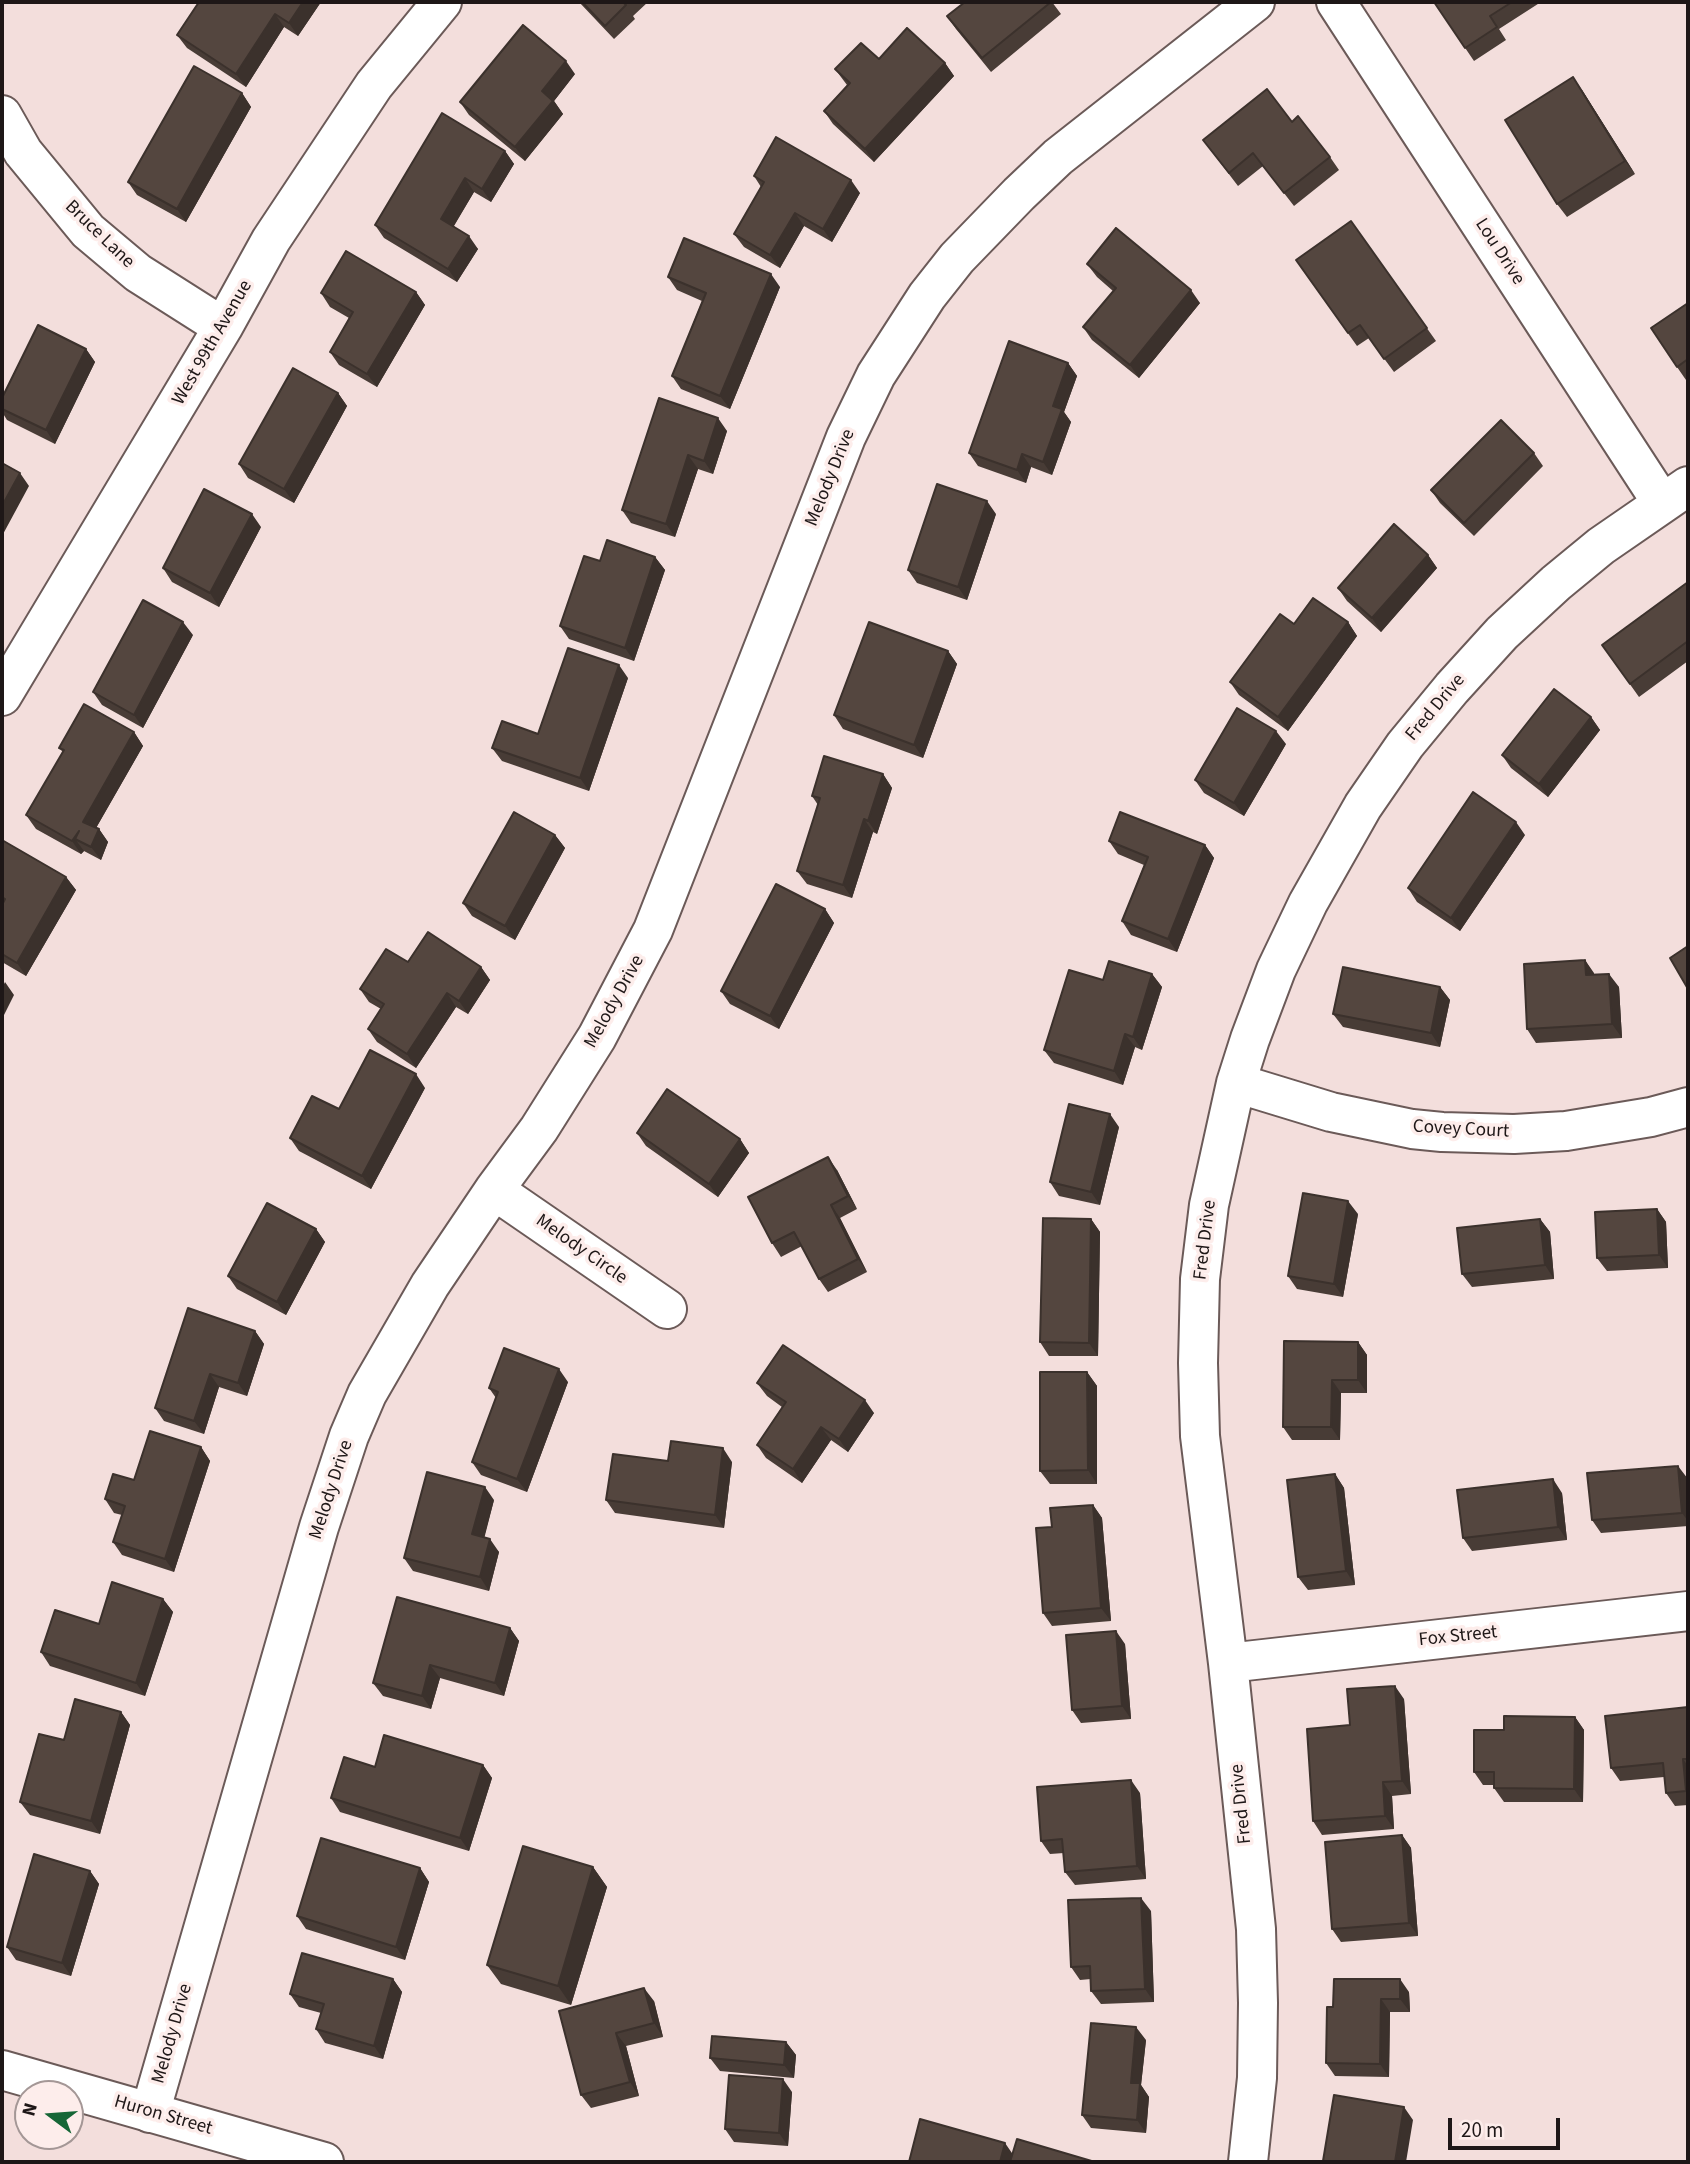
<!DOCTYPE html>
<html>
<head>
<meta charset="utf-8">
<style>
  body { margin:0 }
  #map { position:relative; width:1690px; height:2164px; overflow:hidden; background:#f3dedc; font-family:"Source Sans 3",sans-serif }
  canvas { display:block }
  .frame { position:absolute; inset:0; border:4px solid #1e1717; pointer-events:none }
  .north { position:absolute; left:14px; top:2080px; width:70px; height:70px; box-sizing:border-box; background:#fdedeb; border:2px solid #a49796; border-radius:50%; rotate:286deg; font-size:19px; font-weight:700; line-height:28px; text-align:center; color:#1e1717 }
  .north::after { content:''; display:block; margin:auto; width:24px; height:32px; background:#166636; clip-path:polygon(50% 0,100% 100%,50% 72%,0 100%) }
  .scale { position:absolute; left:1448px; top:2118px; width:112px; height:32px; box-sizing:border-box; border:4px solid #1e1717; border-top:0; padding-left:9px; font-size:21px; line-height:24px; white-space:nowrap; color:#1e1717; -webkit-text-stroke:5px #fdedeb; paint-order:stroke }
</style>
</head>
<body>
<div id="map">
<canvas width="1690" height="2164"></canvas>
<div class="frame"></div>
<div class="north">N</div>
<div class="scale">20 m</div>
</div>
<script>
const context = document.querySelector('canvas').getContext('2d');
context.lineJoin = 'round';
function toPath(rows) {
  const path = new Path2D();
  for (const r of rows) {
    path.moveTo(r[0], r[1]);
    for (let i = 2; i < r.length; i += 2) path.lineTo(r[i], r[i + 1]);
  }
  return path;
}
function strokePath(path, color, width, dash) {
  context.strokeStyle = color;
  context.lineWidth = width;
  context.lineCap = dash ? 'butt' : 'round';
  context.setLineDash(dash || []);
  context.stroke(path);
}
function fill(path, color) {
  context.fillStyle = color;
  context.fill(path, 'evenodd');
}
function drawText(font, color, halo, rows, align = 'center') {
  context.font = font + ' "Source Sans 3",sans-serif';
  context.lineWidth = 7;
  context.setLineDash([]);
  context.textBaseline = 'middle';
  context.strokeStyle = halo;
  context.fillStyle = color;
  for (const [text, x, y, turn = 0] of rows) {
    context.save();
    context.translate(x, y);
    context.rotate((+turn || 0) * Math.PI / 180);
    context.textAlign = isNaN(turn) ? turn : align;
    if (halo) context.strokeText(text, 0, 0);
    context.fillText(text, 0, 0);
    context.restore();
  }
}
const minor = toPath([
  [1336,2,1662,503],
  [2,115,23,152,88,231,138,273,223,327],
  [2,696,223,327,271,240,374,85,442,2],
  [1236,1083,1331,1112,1412,1129,1442,1132,1514,1134,1566,1131,1651,1117,1688,1107],
  [494,1190,667,1309],
  [1228,1663,1688,1611],
  [150,2113,319,1527,349,1436,367,1394,430,1285,494,1190,539,1129,597,1037,653,930,846,437,876,375,927,296,957,258,1019,194,1058,157,1255,2],
  [1248,2162,1257,2078,1258,2003,1256,1929,1228,1663,1200,1436,1198,1363,1200,1279,1209,1205,1236,1083,1250,1039,1276,970,1308,903,1363,806,1405,745,1452,688,1502,633,1556,583,1601,546,1688,486]
]);
const major = toPath([
  [2,2070,324,2162]
]);
const wall = toPath([
  [321,2,298,36,284,27,246,87,187,48,177,35],
  [579,2,648,2,633,16,635,19,614,39],
  [965,2,1052,2,1061,14,991,72,956,29,947,16],
  [1434,2,1541,2,1499,29,1506,40,1474,61],
  [879,59,945,63,954,76,874,162,833,124,824,111,847,85,835,69],
  [575,74,554,101,563,114,525,161,469,115,460,102],
  [1582,90,1635,174,1567,217,1557,204],
  [242,93,251,107,186,222,137,195,128,182],
  [1292,122,1330,157,1339,170,1294,206,1263,166,1238,186,1203,140],
  [505,151,514,164,491,202,474,192,454,226,478,249,457,282,384,238,375,225],
  [754,176,860,193,832,242,804,226,780,268,744,247,734,234,761,187],
  [1351,221,1436,341,1394,372,1369,338,1357,346,1296,260],
  [1087,264,1200,303,1139,378,1092,340,1083,327,1113,291,1097,277],
  [668,277,780,287,730,409,681,389,672,376,702,301,677,290],
  [416,292,425,305,377,387,339,365,330,352,349,318,330,307,321,293],
  [1688,303,1688,378,1686,380,1677,367],
  [86,349,95,362,55,444,7,420,2,412,2,398],
  [1068,363,1077,376,1064,412,1071,422,1052,475,1031,467,1026,483,978,466,969,453],
  [338,393,347,406,294,503,248,478,239,464],
  [659,398,727,431,713,474,698,469,675,537,631,523,622,510],
  [1534,453,1543,466,1474,536,1440,503,1431,490],
  [996,514,967,600,917,583,908,570],
  [261,527,219,607,172,582,163,568],
  [1428,555,1437,568,1381,632,1347,601,1338,588],
  [655,557,665,570,634,661,569,639,560,626,600,561],
  [1688,582,1688,661,1639,697,1602,645],
  [1348,622,1357,636,1288,731,1239,695,1230,682,1294,624],
  [193,635,143,728,102,705,93,692],
  [948,651,957,664,923,758,843,729,834,715],
  [628,678,589,791,502,761,492,748,538,734],
  [1591,717,1600,730,1548,797,1511,768,1502,755],
  [134,732,143,746,96,828,99,829,108,842,101,860,84,851,81,854,36,829,26,815,63,752,59,748],
  [1286,744,1244,816,1204,793,1195,780],
  [883,774,892,788,877,834,873,832,852,898,807,884,797,871,818,805,812,796],
  [555,835,565,848,515,940,472,916,463,903],
  [1525,835,1460,931,1417,902,1408,888],
  [2,840,66,877,76,890,26,976,2,962],
  [1109,841,1205,845,1214,858,1177,952,1131,935,1122,921,1144,865,1118,854],
  [825,909,834,923,779,1029,730,1004,721,991],
  [1585,960,1594,975,1619,987,1622,1038,1536,1043,1527,1029],
  [408,962,481,967,490,980,468,1014,456,1007,416,1068,377,1042,368,1029,381,1009,369,1002,360,989],
  [1152,974,1162,987,1142,1050,1135,1047,1123,1085,1054,1063,1044,1050,1103,980],
  [1440,987,1450,1000,1440,1047,1343,1027,1333,1014],
  [425,1088,371,1189,299,1151,290,1138,339,1109],
  [1119,1127,1100,1205,1059,1196,1050,1182],
  [637,1133,740,1139,749,1153,718,1197,646,1146],
  [837,1170,857,1209,840,1218,867,1272,828,1292,819,1279,802,1246,781,1257,772,1243],
  [1657,1209,1666,1222,1668,1268,1607,1271,1597,1258],
  [1358,1214,1343,1297,1297,1289,1288,1276],
  [1091,1219,1100,1232,1098,1356,1049,1356,1040,1342],
  [1540,1219,1550,1232,1554,1279,1472,1287,1462,1274],
  [316,1229,325,1242,286,1315,237,1289,228,1276],
  [255,1331,264,1344,247,1396,219,1387,204,1434,164,1421,155,1408],
  [1358,1342,1367,1355,1367,1393,1341,1393,1340,1440,1292,1440,1283,1427],
  [1087,1372,1097,1386,1097,1484,1050,1484,1040,1471],
  [568,1382,527,1492,481,1475,472,1462,496,1398,489,1388],
  [757,1383,874,1413,848,1452,831,1440,802,1483,766,1458,757,1445,782,1407,767,1396],
  [201,1447,210,1461,174,1572,122,1555,113,1542,122,1515,114,1513,105,1499,134,1480],
  [668,1461,732,1462,724,1528,615,1513,606,1500],
  [1335,1474,1344,1488,1355,1585,1308,1590,1298,1577],
  [1688,1479,1688,1526,1601,1533,1592,1520],
  [1562,1493,1567,1540,1472,1551,1463,1538],
  [494,1500,484,1537,499,1552,489,1591,413,1571,404,1558],
  [1093,1505,1102,1518,1111,1621,1052,1626,1043,1613,1052,1527],
  [163,1599,173,1612,145,1696,50,1666,41,1652,99,1624],
  [510,1628,519,1641,504,1696,440,1678,431,1709,383,1696,373,1683],
  [1125,1644,1131,1719,1081,1723,1072,1710],
  [1404,1699,1411,1794,1392,1796,1394,1829,1322,1835,1313,1821,1350,1725],
  [1688,1707,1688,1805,1675,1806,1666,1793,1664,1777,1620,1781,1611,1768],
  [121,1712,130,1725,100,1834,30,1815,20,1802,64,1740],
  [1575,1717,1584,1730,1583,1802,1504,1802,1494,1788,1494,1785,1483,1785,1474,1772,1504,1730],
  [483,1765,492,1778,469,1851,340,1812,331,1798,375,1767],
  [1140,1793,1146,1879,1075,1885,1065,1872,1064,1853,1050,1854,1041,1841],
  [1402,1835,1411,1848,1418,1936,1341,1942,1332,1929],
  [593,1867,607,1887,571,2005,501,1984,487,1965],
  [420,1868,429,1882,405,1960,306,1929,297,1916],
  [90,1871,99,1884,71,1976,16,1960,7,1947],
  [1151,1911,1154,2002,1101,2004,1091,1991,1091,1979,1080,1980,1071,1967],
  [393,1979,402,1992,383,2059,325,2043,316,2029,321,2013,299,2007,290,1994],
  [1409,1992,1410,2012,1390,2012,1389,2077,1335,2076,1326,2063,1333,2007],
  [654,2001,663,2037,626,2046,639,2096,591,2108,581,2095,559,2011],
  [1146,2040,1141,2085,1149,2097,1146,2133,1091,2128,1082,2115],
  [786,2042,796,2055,794,2078,720,2071,710,2058],
  [792,2092,788,2146,734,2142,725,2129]
]);
const shadedWall = toPath([
  [303,2,321,2,298,36,289,23],
  [275,14,284,27,246,87,236,74],
  [566,61,575,74,554,101,563,114,525,161,515,147,542,91],
  [945,63,954,76,874,162,865,149],
  [1573,77,1582,90,1635,174,1625,161],
  [242,93,251,107,186,222,177,209],
  [505,151,514,164,491,202,482,189],
  [465,178,474,192,450,232,441,219],
  [851,180,860,193,832,242,823,229],
  [795,213,804,226,780,268,770,255],
  [469,236,478,249,457,282,448,269],
  [771,274,780,287,730,409,720,396],
  [1191,290,1200,303,1139,378,1130,365],
  [416,292,425,305,377,387,367,374],
  [86,349,95,362,55,444,46,430],
  [1068,363,1077,376,1064,412,1071,422,1052,475,1043,462,1053,406],
  [338,393,347,406,294,503,284,489],
  [718,418,727,431,713,474,704,461],
  [1022,454,1031,467,1026,483,1017,470],
  [688,455,698,469,675,537,666,524],
  [20,473,29,486,2,536,2,506],
  [987,501,996,514,967,600,958,587],
  [252,514,261,527,219,607,210,593],
  [1428,555,1437,568,1381,632,1372,618],
  [655,557,665,570,634,661,625,648],
  [183,622,193,635,143,728,134,715],
  [1348,622,1357,636,1288,731,1278,717],
  [948,651,957,664,923,758,914,745],
  [619,665,628,678,589,791,580,778],
  [1591,717,1600,730,1548,797,1539,784],
  [1276,731,1286,744,1244,816,1234,803],
  [134,732,143,746,92,835,83,822],
  [883,774,892,788,877,834,868,821],
  [864,819,873,832,852,898,843,885],
  [1516,822,1525,835,1460,931,1451,918],
  [99,829,108,842,101,860,91,847],
  [79,831,75,839,84,851,81,854,72,841],
  [555,835,565,848,515,940,505,926],
  [1205,845,1214,858,1177,952,1168,939],
  [66,877,76,890,26,976,17,963],
  [825,909,834,923,779,1029,770,1016],
  [1585,960,1594,973,1595,989,1586,975],
  [481,967,490,980,468,1014,459,1001],
  [1152,974,1162,987,1142,1050,1133,1037],
  [1609,974,1619,987,1622,1038,1612,1024],
  [5,982,14,995,2,1019,2,988],
  [1440,987,1450,1000,1440,1047,1431,1033],
  [447,993,456,1007,416,1068,407,1054],
  [1125,1034,1135,1047,1123,1085,1114,1071],
  [416,1074,425,1088,371,1189,362,1176],
  [1110,1114,1119,1127,1100,1205,1091,1192],
  [740,1139,749,1153,718,1197,709,1184],
  [828,1157,837,1170,857,1209,848,1196],
  [1348,1201,1358,1214,1343,1297,1334,1284],
  [831,1205,840,1218,867,1272,858,1259],
  [1657,1209,1666,1222,1668,1268,1659,1255],
  [1091,1219,1100,1232,1098,1356,1089,1343],
  [1540,1219,1550,1232,1554,1279,1545,1265],
  [316,1229,325,1242,286,1315,277,1302],
  [255,1331,264,1344,247,1396,238,1383],
  [1358,1342,1367,1355,1367,1393,1358,1380],
  [559,1369,568,1382,527,1492,517,1479],
  [1087,1372,1097,1386,1097,1484,1088,1470],
  [210,1374,219,1387,204,1434,194,1421],
  [1332,1380,1341,1393,1340,1440,1331,1427],
  [865,1400,874,1413,848,1452,839,1439],
  [821,1427,831,1440,802,1483,793,1469],
  [201,1447,210,1461,174,1572,165,1559],
  [723,1448,732,1462,724,1528,715,1515],
  [1678,1466,1688,1479,1688,1521,1682,1513],
  [1335,1474,1344,1488,1355,1585,1346,1571],
  [1553,1479,1562,1493,1567,1540,1558,1527],
  [485,1487,494,1500,482,1547,472,1534],
  [1093,1505,1102,1518,1111,1621,1101,1608],
  [490,1539,499,1552,489,1591,480,1577],
  [163,1599,173,1612,145,1696,136,1683],
  [510,1628,519,1641,504,1696,495,1683],
  [1116,1631,1125,1644,1131,1719,1122,1706],
  [430,1665,440,1678,431,1709,422,1696],
  [1395,1686,1404,1699,1411,1794,1402,1781],
  [121,1712,130,1725,100,1834,91,1821],
  [1575,1717,1584,1730,1583,1802,1574,1789],
  [1683,1759,1688,1766,1688,1794,1686,1791],
  [483,1765,492,1778,469,1851,460,1838],
  [1131,1780,1140,1793,1146,1879,1137,1866],
  [1383,1782,1392,1796,1394,1829,1385,1816],
  [1402,1835,1411,1848,1418,1936,1409,1923],
  [593,1867,607,1887,571,2005,558,1986],
  [420,1868,429,1882,405,1960,396,1947],
  [90,1871,99,1884,71,1976,62,1963],
  [1141,1898,1151,1911,1154,2002,1145,1989],
  [393,1979,402,1992,383,2059,374,2046],
  [1400,1979,1409,1992,1410,2012,1400,1999],
  [644,1988,654,2001,663,2037,654,2023],
  [1381,1999,1390,2012,1389,2077,1380,2064],
  [1136,2027,1146,2040,1141,2085,1149,2097,1146,2133,1137,2120,1131,2083],
  [616,2033,626,2046,639,2096,630,2082],
  [786,2042,796,2055,794,2078,784,2065],
  [783,2079,792,2092,788,2146,779,2133],
  [1404,2107,1413,2120,1406,2162,1395,2162],
  [1005,2143,1014,2156,1013,2162,1000,2162]
]);
const building = toPath([
  [199,2,303,2,289,23,275,14,236,74,177,35,199,2],
  [582,2,625,2,624,3,626,5,605,26,582,2],
  [965,2,1051,2,982,58,947,16,965,2],
  [1434,2,1512,2,1490,16,1497,27,1465,48,1434,2],
  [523,25,566,61,542,91,553,101,515,147,460,102,523,25],
  [907,28,945,63,865,149,824,111,850,83,835,69,861,43,879,59,907,28],
  [194,66,242,93,177,209,128,182,194,66],
  [1573,77,1625,161,1557,204,1505,120,1573,77],
  [1267,89,1292,122,1298,116,1330,157,1284,193,1253,153,1229,173,1203,140,1267,89],
  [442,113,505,151,482,189,465,178,441,219,469,236,448,269,375,225,442,113],
  [776,137,851,180,823,229,795,213,770,255,734,234,764,182,754,176,776,137],
  [1351,221,1427,328,1384,359,1360,325,1348,333,1296,260,1351,221],
  [1116,228,1191,290,1130,365,1083,327,1116,288,1087,264,1116,228],
  [684,238,771,274,720,396,672,376,706,293,668,277,684,238],
  [346,251,416,292,367,374,330,352,353,312,321,293,346,251],
  [1688,303,1688,359,1677,367,1651,328,1688,303],
  [38,325,86,349,46,430,2,409,2,398,38,325],
  [1009,341,1068,363,1053,406,1062,409,1043,462,1022,454,1017,470,969,453,1009,341],
  [293,368,338,393,284,489,239,464,293,368],
  [659,398,718,418,704,461,688,455,666,524,622,510,659,398],
  [1501,420,1534,453,1464,523,1431,490,1501,420],
  [2,463,20,473,2,506,2,463],
  [937,484,987,501,958,587,908,570,937,484],
  [204,489,252,514,210,593,163,568,204,489],
  [1394,524,1428,555,1372,618,1338,588,1394,524],
  [607,540,655,557,625,648,560,626,584,556,600,561,607,540],
  [1688,582,1688,641,1630,684,1602,645,1688,582],
  [1313,598,1348,622,1278,717,1230,682,1280,614,1294,624,1313,598],
  [143,600,183,622,134,715,93,692,143,600],
  [869,622,948,651,914,745,834,715,869,622],
  [568,648,619,665,580,778,492,748,502,721,538,734,568,648],
  [1554,689,1591,717,1539,784,1502,755,1554,689],
  [84,704,134,732,83,822,99,829,91,847,75,839,79,831,72,841,26,815,64,750,59,748,84,704],
  [1237,708,1276,731,1234,803,1195,780,1237,708],
  [824,756,883,774,868,821,864,819,843,885,797,871,820,798,812,796,824,756],
  [1473,792,1516,822,1451,918,1408,888,1473,792],
  [514,812,555,835,505,926,463,903,514,812],
  [1120,812,1205,845,1168,939,1122,921,1148,857,1109,841,1120,812],
  [2,840,66,877,17,963,2,954,2,905,5,899,2,897,2,840],
  [776,884,825,909,770,1016,721,991,776,884],
  [428,932,481,967,459,1001,447,993,407,1054,368,1029,384,1004,360,989,386,949,408,962,428,932],
  [1688,946,1688,989,1670,958,1688,946],
  [1585,960,1586,975,1609,974,1612,1024,1527,1029,1524,964,1585,960],
  [1109,961,1152,974,1133,1037,1125,1034,1114,1071,1044,1050,1069,970,1103,980,1109,961],
  [1343,967,1440,987,1431,1033,1333,1014,1343,967],
  [370,1050,416,1074,362,1176,290,1138,312,1096,339,1109,370,1050],
  [667,1089,740,1139,709,1184,637,1133,667,1089],
  [1069,1104,1110,1114,1091,1192,1050,1182,1069,1104],
  [828,1157,848,1196,831,1205,858,1259,819,1279,794,1232,772,1243,748,1197,828,1157],
  [1303,1193,1348,1201,1334,1284,1288,1276,1303,1193],
  [267,1203,316,1229,277,1302,228,1276,267,1203],
  [1657,1209,1659,1255,1597,1258,1595,1212,1657,1209],
  [1043,1218,1091,1219,1089,1343,1040,1342,1043,1218],
  [1540,1219,1545,1265,1462,1274,1457,1228,1540,1219],
  [188,1308,255,1331,238,1383,210,1374,194,1421,155,1408,188,1308],
  [1284,1341,1358,1342,1358,1380,1332,1380,1331,1427,1283,1427,1284,1341],
  [783,1345,865,1400,839,1439,821,1427,793,1469,757,1445,786,1402,757,1383,783,1345],
  [504,1348,559,1369,517,1479,472,1462,498,1392,489,1388,504,1348],
  [1040,1372,1087,1372,1088,1470,1040,1471,1040,1372],
  [150,1431,201,1447,165,1559,113,1542,125,1506,105,1499,113,1474,134,1480,150,1431],
  [671,1441,723,1448,715,1515,606,1500,613,1454,668,1461,671,1441],
  [1678,1466,1682,1513,1592,1520,1587,1473,1678,1466],
  [427,1472,485,1487,472,1534,490,1539,480,1577,404,1558,427,1472],
  [1335,1474,1346,1571,1298,1577,1287,1480,1335,1474],
  [1553,1479,1558,1527,1463,1538,1457,1490,1553,1479],
  [1093,1505,1101,1608,1043,1613,1036,1528,1052,1527,1050,1508,1093,1505],
  [112,1582,163,1599,136,1683,41,1652,55,1610,99,1624,112,1582],
  [397,1597,510,1628,495,1683,430,1665,422,1696,373,1683,397,1597],
  [1116,1631,1122,1706,1072,1710,1066,1635,1116,1631],
  [1395,1686,1402,1781,1383,1782,1385,1816,1313,1821,1307,1729,1350,1725,1347,1689,1395,1686],
  [75,1699,121,1712,91,1821,20,1802,39,1734,64,1740,75,1699],
  [1688,1707,1688,1759,1683,1759,1686,1791,1666,1793,1663,1763,1611,1768,1605,1716,1688,1707],
  [1504,1716,1575,1717,1574,1789,1494,1788,1494,1772,1474,1772,1474,1730,1504,1730,1504,1716],
  [384,1735,483,1765,460,1838,331,1798,344,1757,375,1767,384,1735],
  [1131,1780,1137,1866,1065,1872,1062,1839,1041,1841,1037,1787,1131,1780],
  [1402,1835,1409,1923,1332,1929,1325,1842,1402,1835],
  [321,1838,420,1868,396,1947,297,1916,321,1838],
  [523,1846,593,1867,558,1986,487,1965,523,1846],
  [34,1854,90,1871,62,1963,7,1947,34,1854],
  [1141,1898,1145,1989,1091,1991,1090,1966,1071,1967,1068,1900,1141,1898],
  [302,1953,393,1979,374,2046,316,2029,324,2004,290,1994,302,1953],
  [1334,1979,1400,1979,1400,1999,1381,1999,1380,2064,1326,2063,1327,2007,1333,2007,1334,1979],
  [644,1988,654,2023,616,2033,630,2082,581,2095,559,2011,644,1988],
  [1091,2023,1136,2027,1131,2083,1140,2083,1137,2120,1082,2115,1091,2023],
  [712,2036,786,2042,784,2065,710,2058,712,2036],
  [729,2075,783,2079,779,2133,725,2129,729,2075],
  [1334,2095,1404,2107,1395,2162,1329,2162,1323,2161,1334,2095],
  [920,2119,1005,2143,1000,2162,909,2162,920,2119],
  [1017,2139,1095,2162,1010,2162,1017,2139]
]);
const streetNames = [
  ["Bruce Lane",99,235,44],
  ["Lou Drive",1499,252,57],
  ["West 99th Avenue",213,343,-60],
  ["Melody Drive",831,478,-68],
  ["Fred Drive",1436,708,-50],
  ["Melody Drive",615,1002,-61],
  ["Covey Court",1461,1130,3],
  ["Fred Drive",1206,1240,-83],
  ["Melody Circle",581,1250,35],
  ["Melody Drive",332,1490,-72],
  ["Fox Street",1458,1637,-6],
  ["Fred Drive",1242,1804,-96],
  ["Melody Drive",173,2034,-74],
  ["Huron Street",163,2116,16]
];
strokePath(minor, '#6b5a58', 42);
strokePath(major, '#6b5a58', 42);
strokePath(minor, '#fff', 38);
strokePath(major, '#fff', 38);
fill(wall, '#483c36');
fill(shadedWall, '#3b312c');
fill(building, '#54463f');
strokePath(building, '#3b312c', 2);
drawText('19px', '#1e1717', '#fdedeb', streetNames);
</script>
</body>
</html>
